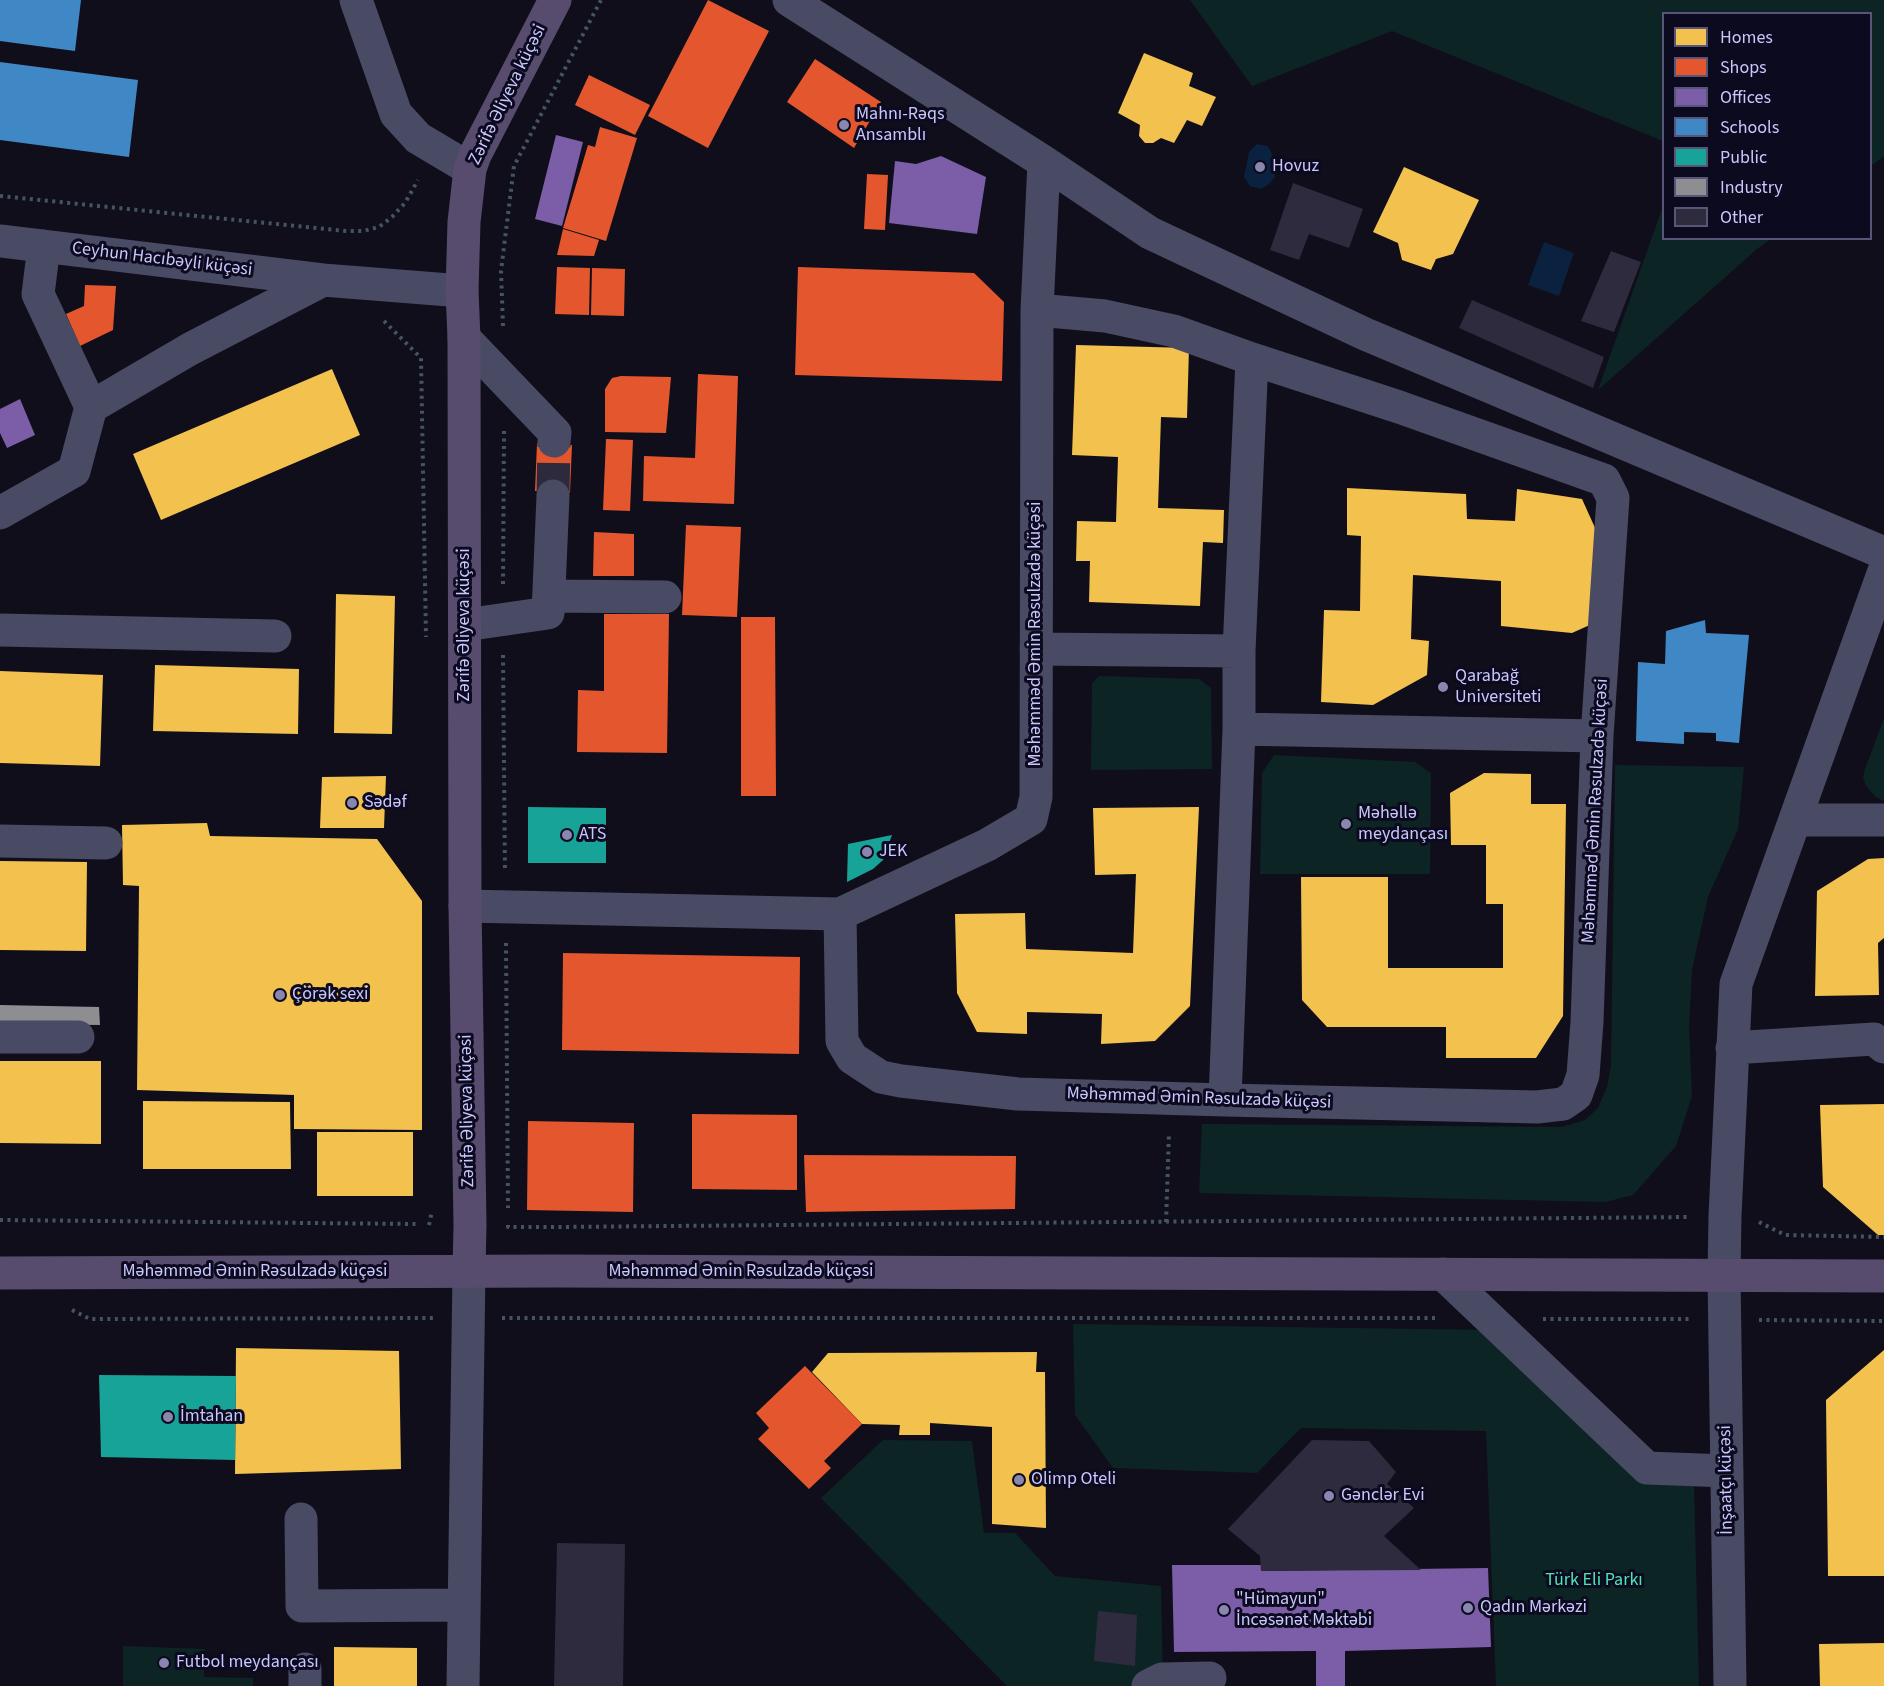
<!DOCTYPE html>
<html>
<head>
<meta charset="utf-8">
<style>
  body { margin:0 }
  #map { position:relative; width:1884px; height:1686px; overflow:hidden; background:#100e1a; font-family:"Source Sans 3",sans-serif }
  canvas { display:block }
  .legend { position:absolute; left:1662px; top:12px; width:210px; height:228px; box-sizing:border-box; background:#0c0a1e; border:2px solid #585678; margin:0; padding:8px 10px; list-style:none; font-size:18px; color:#cac7ff }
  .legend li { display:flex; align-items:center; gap:12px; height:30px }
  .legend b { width:30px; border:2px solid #585678 }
</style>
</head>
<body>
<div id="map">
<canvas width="1884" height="1686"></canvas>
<ul class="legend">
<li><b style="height:16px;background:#f2c14e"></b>Homes</li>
<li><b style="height:16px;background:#e4572e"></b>Shops</li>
<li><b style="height:16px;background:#7b5ea7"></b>Offices</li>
<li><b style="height:16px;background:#3f88c5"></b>Schools</li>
<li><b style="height:16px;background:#17a398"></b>Public</li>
<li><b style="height:16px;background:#8d8d92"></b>Industry</li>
<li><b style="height:16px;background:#2d2b3d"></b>Other</li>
</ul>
</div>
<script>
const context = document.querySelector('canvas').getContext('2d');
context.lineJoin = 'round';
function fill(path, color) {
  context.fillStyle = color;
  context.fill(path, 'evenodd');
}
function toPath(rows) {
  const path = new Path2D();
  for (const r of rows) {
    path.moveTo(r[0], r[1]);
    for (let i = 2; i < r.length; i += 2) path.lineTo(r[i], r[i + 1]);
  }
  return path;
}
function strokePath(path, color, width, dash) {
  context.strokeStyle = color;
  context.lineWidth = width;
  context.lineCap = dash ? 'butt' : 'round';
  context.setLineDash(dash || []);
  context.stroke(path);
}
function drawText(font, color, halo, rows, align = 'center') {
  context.font = font + ' "Source Sans 3",sans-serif';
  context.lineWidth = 6;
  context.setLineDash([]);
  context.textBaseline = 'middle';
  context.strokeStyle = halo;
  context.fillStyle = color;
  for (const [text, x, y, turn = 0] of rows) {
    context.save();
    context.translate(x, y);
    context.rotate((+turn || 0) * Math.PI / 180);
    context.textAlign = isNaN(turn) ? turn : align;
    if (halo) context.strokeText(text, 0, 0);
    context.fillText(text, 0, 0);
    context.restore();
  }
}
const green = toPath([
  [1190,0,1884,0,1884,156,1871,166,1870,14,1664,14,1663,141,1392,31,1252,86],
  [1663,206,1664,238,1771,239,1757,249,1598,390],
  [1099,676,1199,679,1211,688,1212,769,1091,770,1092,683],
  [1884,718,1884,801,1876,797,1866,786,1863,777,1865,769],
  [1274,755,1415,762,1431,773,1430,874,1260,874,1262,773],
  [1615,765,1744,767,1738,829,1708,897,1692,970,1689,1027,1692,1096,1676,1146,1633,1195,1605,1202,1199,1193,1202,1124,1562,1127,1585,1120,1598,1108,1607,1087,1611,1065],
  [1073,1324,1491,1330,1694,1484,1699,1686,1496,1686,1486,1431,1301,1428,1257,1473,1113,1468,1075,1415],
  [883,1440,972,1441,984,1533,1015,1533,1055,1576,1161,1586,1163,1686,1007,1686,821,1498],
  [123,1646,205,1649,204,1677,253,1678,253,1686,123,1686]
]);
const water = toPath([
  [1257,144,1268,146,1273,156,1275,177,1269,184,1261,189,1250,186,1244,177,1249,152],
  [1544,242,1574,253,1559,296,1528,285]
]);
const homes = toPath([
  [1144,53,1193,73,1189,86,1216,97,1202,126,1187,120,1174,143,1161,138,1153,143,1145,143,1139,136,1140,125,1118,113],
  [1404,167,1479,200,1453,254,1436,259,1431,270,1402,260,1398,243,1373,232],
  [1076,345,1189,348,1187,418,1161,417,1158,508,1224,510,1223,543,1203,542,1200,606,1089,602,1090,561,1076,561,1077,521,1116,522,1118,457,1072,455],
  [332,369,360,435,161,520,133,454],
  [1347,488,1466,494,1467,519,1515,521,1517,489,1582,499,1596,530,1592,624,1572,633,1501,626,1501,581,1413,575,1411,639,1429,641,1427,675,1373,705,1321,702,1324,610,1360,611,1361,536,1347,535],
  [336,594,395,596,392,734,334,733],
  [155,665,299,669,298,734,153,731],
  [0,671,103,675,100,766,0,763],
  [1484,773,1531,774,1531,804,1566,804,1563,1016,1536,1058,1446,1058,1446,1027,1327,1027,1302,1000,1301,877,1388,877,1388,968,1503,968,1503,904,1486,904,1486,845,1451,845,1450,793],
  [386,776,384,828,320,828,322,777],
  [1199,807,1190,1006,1155,1041,1101,1044,1102,1014,1027,1012,1027,1034,977,1032,957,993,955,914,1025,913,1026,949,1133,953,1136,874,1095,875,1093,808],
  [207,823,210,836,377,839,422,901,422,1130,294,1129,294,1095,137,1090,139,886,123,885,122,825],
  [1884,858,1884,938,1878,943,1879,995,1815,996,1817,891,1868,859],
  [0,861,87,862,86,951,0,950],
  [0,1061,101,1061,101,1144,0,1143],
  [143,1101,290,1102,291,1169,143,1169],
  [1884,1104,1884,1235,1878,1235,1823,1187,1820,1105],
  [317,1132,413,1132,413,1196,317,1196],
  [236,1348,399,1351,401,1469,235,1474],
  [1884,1350,1884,1576,1828,1576,1826,1400],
  [1037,1352,1036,1372,1045,1372,1046,1528,992,1524,992,1427,930,1423,930,1435,899,1435,900,1425,862,1424,812,1372,828,1353],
  [1884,1643,1884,1686,1820,1686,1819,1644],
  [334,1647,417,1648,417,1686,334,1686]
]);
const shops = toPath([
  [708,0,769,31,708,148,648,116],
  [815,59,881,102,854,148,787,102],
  [589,75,650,105,635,135,575,105],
  [600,127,637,138,606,241,563,228,588,145,595,147],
  [867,174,888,175,885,230,864,229],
  [563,229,599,240,594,256,557,255],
  [557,267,590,268,589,315,555,314],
  [798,267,974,273,1004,302,1002,381,795,375],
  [592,268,625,269,624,316,591,315],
  [85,285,116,286,113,330,80,346,66,314,84,306],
  [698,374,738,376,734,504,643,501,644,456,695,458],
  [621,376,671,377,666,433,605,432,605,389,612,378],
  [606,439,633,440,630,511,603,510],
  [537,443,572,445,570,493,535,491],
  [686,525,741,527,737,617,682,615],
  [594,532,634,534,634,576,593,576],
  [604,614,669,614,667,753,577,752,578,690,604,691],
  [741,617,775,617,776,796,741,796],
  [563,953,800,957,799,1054,562,1050],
  [692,1114,797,1115,797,1190,692,1189],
  [528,1121,634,1123,633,1212,527,1210],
  [804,1155,1016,1156,1015,1209,806,1212],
  [805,1366,862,1424,824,1461,831,1468,809,1489,758,1439,769,1428,756,1413]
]);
const offices = toPath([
  [556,135,583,142,562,226,535,219],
  [941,156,986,177,977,234,889,223,895,161,916,164],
  [20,399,35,435,7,448,0,433,0,409],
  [1172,1565,1261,1565,1261,1571,1488,1568,1491,1647,1345,1651,1345,1686,1316,1686,1316,1651,1174,1652]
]);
const schools = toPath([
  [0,0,81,0,75,51,0,41],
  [0,62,138,80,129,157,0,140],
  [1705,620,1706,633,1749,635,1739,743,1716,741,1716,733,1684,732,1684,744,1636,741,1638,662,1665,664,1666,631]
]);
const public = toPath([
  [528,807,606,808,606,863,528,863],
  [892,835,883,860,873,869,847,882,848,844],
  [99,1375,236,1376,235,1460,101,1457]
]);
const industry = toPath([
  [0,1005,99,1007,100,1025,0,1024]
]);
const building = toPath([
  [1293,183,1363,209,1349,248,1309,234,1299,260,1270,250],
  [1611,251,1641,262,1614,332,1581,321],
  [1472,300,1604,357,1593,388,1459,328],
  [1312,1440,1369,1441,1396,1472,1387,1484,1414,1508,1384,1536,1421,1570,1261,1571,1260,1556,1228,1529],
  [557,1543,625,1544,623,1686,554,1686],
  [1098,1611,1137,1615,1135,1666,1094,1661]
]);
const minorTunnel = toPath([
  [553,496,554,441]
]);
const path = toPath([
  [0,196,345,231,363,231,379,227,392,217,405,203,418,180],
  [384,321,421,358,426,637],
  [503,326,501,271,514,166,601,0],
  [503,584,504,430],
  [503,655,505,872],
  [506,943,508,1208],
  [0,1220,416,1224],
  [1166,1222,1169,1133],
  [1759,1222,1785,1235,1884,1237],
  [429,1225,432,1211],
  [508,1225,508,1227,557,1227,1689,1217],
  [72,1310,90,1319,434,1318],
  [502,1318,1436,1318],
  [1543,1319,1691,1319],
  [1759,1320,1884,1321]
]);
const minor = toPath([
  [356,0,396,114,418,138,470,169],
  [789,0,1044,162,1150,233,1365,334,1884,553],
  [1044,162,1037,310,1036,797,1031,819,987,845,840,914,842,1041,852,1058,881,1077,901,1081,1018,1094,1225,1100,1537,1107,1563,1104,1576,1095,1583,1075,1587,1022,1597,736,1613,498,1604,480,1399,407,1252,359],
  [0,241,323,280,462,291],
  [44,246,38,294,91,407],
  [1037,310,1105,316,1174,331,1252,359,1239,651,1239,729,1225,1100],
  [464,338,555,433,554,441],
  [0,513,74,471,91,407,190,349,323,280],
  [549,596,665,597],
  [465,625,548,613,553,496],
  [0,630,275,636],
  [1036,649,1239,651],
  [1239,729,1597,736],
  [1795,820,1884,820],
  [0,841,106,843],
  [465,906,840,914],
  [0,1037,78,1037],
  [1732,1048,1874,1039,1884,1047],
  [1443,1274,1647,1468,1727,1471],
  [301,1519,302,1606,463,1605],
  [305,1686,305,1669],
  [463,1686,469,1271],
  [1148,1686,1162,1679,1210,1678],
  [1730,1686,1724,1275,1725,1216,1736,984,1884,571]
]);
const major = toPath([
  [469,1271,470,1225,465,906,464,338,462,291,464,222,470,169,475,155,555,0],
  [0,1273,555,1271,1884,1276]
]);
const markers = [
  [844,125,6,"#8986af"],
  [1260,167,6,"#8986af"],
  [1443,687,6,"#8986af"],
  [352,803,6,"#8986af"],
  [1346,824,6,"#8986af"],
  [567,835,6,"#8986af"],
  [867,852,6,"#8986af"],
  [280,995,6,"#8986af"],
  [168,1417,6,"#8986af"],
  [1019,1480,6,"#8986af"],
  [1329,1496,6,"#8986af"],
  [1468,1608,6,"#8986af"],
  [1224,1610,6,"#8986af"],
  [164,1663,6,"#8986af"]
];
const streetNames = [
  ["Zərifə Əliyeva küçəsi",508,95,-64],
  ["Ceyhun Hacıbəyli küçəsi",162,260,7],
  ["Zərifə Əliyeva küçəsi",465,625,-90],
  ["Məhəmməd Əmin Rəsulzadə küçəsi",1036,634,-90],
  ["Məhəmməd Əmin Rəsulzadə küçəsi",1596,811,-87],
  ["Məhəmməd Əmin Rəsulzadə küçəsi",1199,1099,2],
  ["Zərifə Əliyeva küçəsi",468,1111,-91],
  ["Məhəmməd Əmin Rəsulzadə küçəsi",255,1272],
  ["Məhəmməd Əmin Rəsulzadə küçəsi",741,1272],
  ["İnşaatçı küçəsi",1727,1480,-91]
];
const poiNames = [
  ["Mahnı-Rəqs",856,115],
  ["Ansamblı",856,136],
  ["Hovuz",1272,167],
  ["Qarabağ",1455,677],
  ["Universiteti",1455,698],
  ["Sədəf",364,803],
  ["Məhəllə",1358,814],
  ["meydançası",1358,835],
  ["ATS",579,835],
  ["JEK",879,852],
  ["Çörək sexi",292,995],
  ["İmtahan",180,1417],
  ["Olimp Oteli",1031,1480],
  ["Gənclər Evi",1341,1496],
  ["\"Hümayun\"",1236,1600],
  ["İncəsənət Məktəbi",1236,1621],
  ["Qadın Mərkəzi",1480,1608],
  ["Futbol meydançası",176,1663]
];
const parkNames = [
  ["Türk Eli Parkı",1594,1581]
];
fill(green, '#0d2424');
fill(water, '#0a213f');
fill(homes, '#f2c14e');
fill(shops, '#e4572e');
fill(offices, '#7b5ea7');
fill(schools, '#3f88c5');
fill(public, '#17a398');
fill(industry, '#8d8d92');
fill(building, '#2d2b3d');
strokePath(minorTunnel, '#2c2a3c', 33, [33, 16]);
strokePath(path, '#445561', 4, [3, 4.5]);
strokePath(minor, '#494a63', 33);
strokePath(major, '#574c6d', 33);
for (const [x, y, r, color] of markers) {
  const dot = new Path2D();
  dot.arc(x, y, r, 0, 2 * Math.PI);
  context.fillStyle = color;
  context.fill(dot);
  strokePath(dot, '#0c0a1e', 2);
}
drawText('18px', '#cac7ff', '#0c0a1e', streetNames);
drawText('18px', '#cac7ff', '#0c0a1e', poiNames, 'left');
drawText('18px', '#4ce6b6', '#0c0a1e', parkNames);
</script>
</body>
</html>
